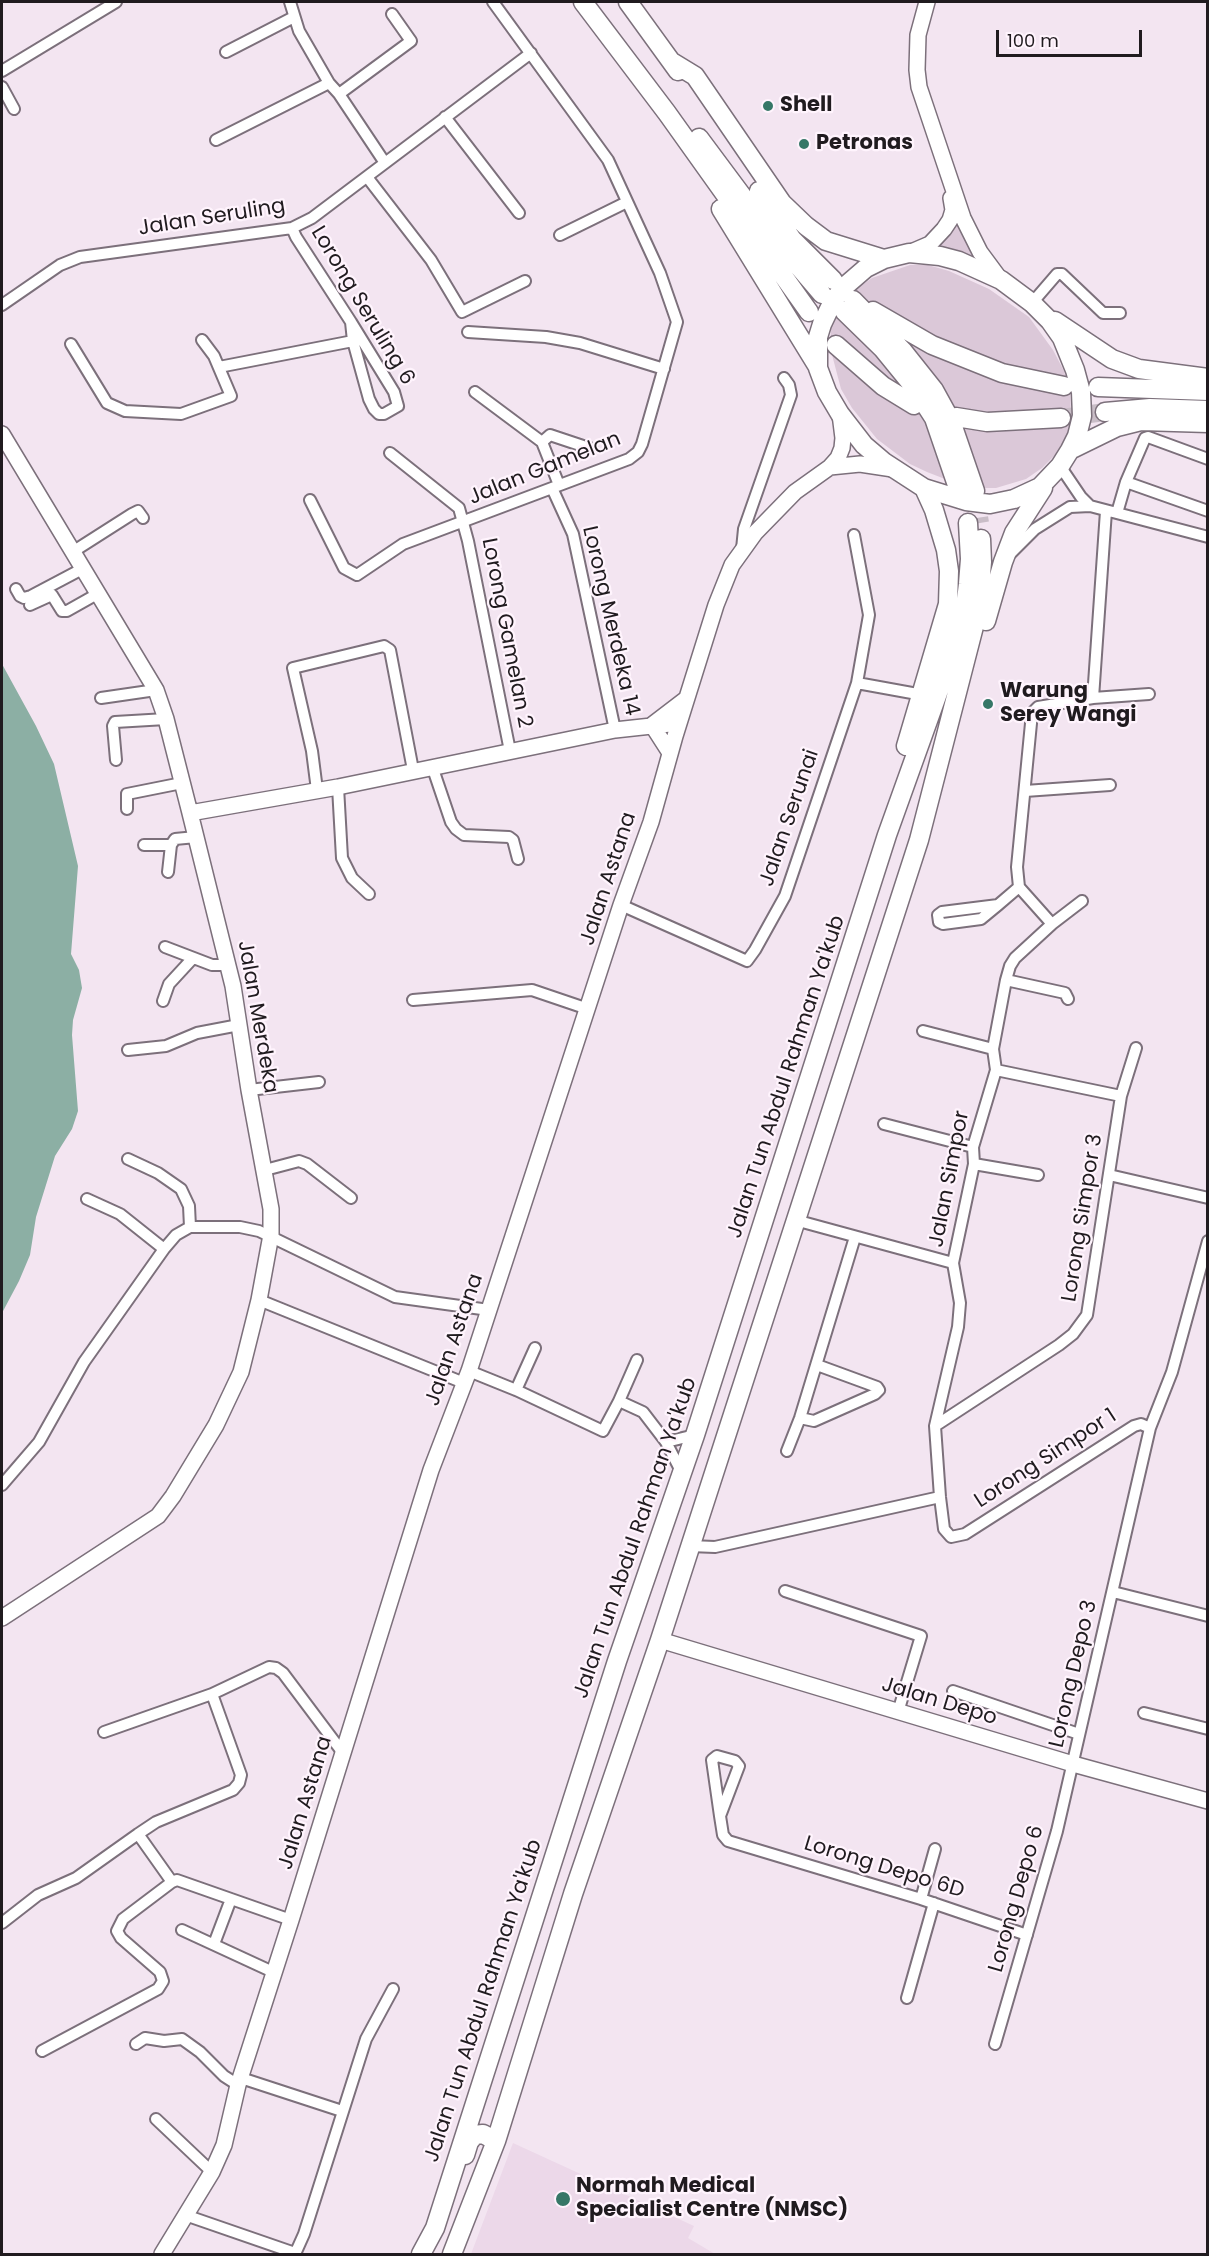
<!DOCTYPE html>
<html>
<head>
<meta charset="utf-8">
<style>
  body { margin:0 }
  #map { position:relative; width:1209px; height:2256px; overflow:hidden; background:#f3e5f1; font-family:Poppins,sans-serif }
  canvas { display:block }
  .frame { position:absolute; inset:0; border:3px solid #201b1f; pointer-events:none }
  .scale { position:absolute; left:996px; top:30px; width:146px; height:27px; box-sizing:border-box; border:3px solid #201b1f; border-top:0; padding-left:8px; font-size:18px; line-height:21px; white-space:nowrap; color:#201b1f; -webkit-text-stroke:4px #fff4fd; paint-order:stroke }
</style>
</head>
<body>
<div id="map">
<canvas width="1209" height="2256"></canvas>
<div class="frame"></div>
<div class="scale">100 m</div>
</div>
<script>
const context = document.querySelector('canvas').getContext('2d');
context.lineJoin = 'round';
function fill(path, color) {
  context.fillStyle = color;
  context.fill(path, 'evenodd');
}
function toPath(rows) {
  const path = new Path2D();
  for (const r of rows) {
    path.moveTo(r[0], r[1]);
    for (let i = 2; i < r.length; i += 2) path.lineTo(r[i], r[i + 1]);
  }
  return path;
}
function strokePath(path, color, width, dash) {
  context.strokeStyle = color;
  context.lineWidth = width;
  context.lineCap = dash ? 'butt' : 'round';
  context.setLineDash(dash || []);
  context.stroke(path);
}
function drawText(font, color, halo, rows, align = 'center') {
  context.font = font + ' Poppins,sans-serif';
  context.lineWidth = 4.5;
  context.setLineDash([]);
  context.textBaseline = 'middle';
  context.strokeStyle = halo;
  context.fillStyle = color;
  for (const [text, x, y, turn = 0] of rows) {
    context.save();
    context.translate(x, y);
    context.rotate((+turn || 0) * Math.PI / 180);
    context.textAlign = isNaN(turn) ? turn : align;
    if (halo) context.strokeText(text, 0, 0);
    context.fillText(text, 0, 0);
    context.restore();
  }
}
const built = toPath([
  [513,2143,694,2226,688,2238,715,2254,471,2254]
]);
const green = toPath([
  [957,220,966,243,976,258,959,251,935,246],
  [910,265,928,265,949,271,989,289,1029,317,1053,350,1064,371,1070,392,1071,415,1068,432,1057,453,1042,468,1026,479,996,488,980,488,963,486,927,472,910,464,877,439,852,408,841,389,830,347,831,328,841,307,853,291,872,278]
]);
const water = toPath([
  [2,664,36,726,54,764,78,866,71,954,79,970,82,988,73,1020,72,1035,78,1111,72,1129,55,1156,36,1217,30,1255,19,1281,2,1313]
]);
const primaryTunnel = toPath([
  [1061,418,1105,412],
  [975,491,980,523]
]);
const street = toPath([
  [290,2,299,31,329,83,339,94,385,163],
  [226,52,294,17],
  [2,71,116,2],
  [2,87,14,109],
  [339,94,411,41,392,14],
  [445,117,519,213],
  [216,140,329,83],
  [367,177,431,260,462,312,525,281],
  [292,228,296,237,351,322,394,392,398,406,384,414,379,414,374,409,369,399,353,341,351,322],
  [560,235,627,202],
  [1032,303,1057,274,1062,274,1103,313,1120,313],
  [2,305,60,265,80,257,292,228,312,218,531,53],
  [468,332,546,337,580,343,664,369],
  [71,344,107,403,125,411,181,414,231,396,214,356,202,340],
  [219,367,353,341],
  [475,392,542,442,559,485],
  [542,442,550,435,592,449],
  [390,453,459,508,468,541,510,751],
  [1060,466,1081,497,1090,506],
  [1126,482,1208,511],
  [552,488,573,534,615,730],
  [310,500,344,568,357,575,403,544,629,459,638,452,642,444,677,322,660,273,608,160,493,2],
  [1117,513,1126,482,1145,438,1148,437,1208,459],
  [742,549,744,529,791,395,789,385,784,378],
  [74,551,132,514,138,511,143,518],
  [1011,553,1035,529,1070,507,1090,506,1208,537],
  [16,589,20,596,24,598,31,596,84,568],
  [30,605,52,595,62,611,67,611,99,593],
  [857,683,923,695],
  [101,698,156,690],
  [1093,698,1106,511],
  [116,760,113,726,115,722,166,719],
  [432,766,451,822,456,829,464,835,509,837,513,840,518,859],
  [338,787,342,858,352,878,369,894],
  [317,790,312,751,293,668,384,646,390,650,413,770],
  [1025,791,1110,785],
  [127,809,127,794,182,783],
  [144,845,171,845],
  [168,872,171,845,175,839,196,837],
  [1082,901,1052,924,1015,958,1010,966,1006,980,993,1049,996,1070,973,1147,974,1164,953,1263,960,1303,958,1327,935,1426,940,1497,944,1529,951,1537,965,1534,1134,1426,1141,1424,1150,1428],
  [621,905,747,961,755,950,785,896,857,683,869,615,854,535],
  [998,905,942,912,938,915,939,922,943,924,981,919,998,905,1019,887],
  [1052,924,1019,887,1017,867,1032,713,1038,707,1093,698,1149,694],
  [165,947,212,965,229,965],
  [1006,980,1065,993,1068,999],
  [413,1000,532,990,588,1009],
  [163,1001,169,984,193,958],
  [923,1031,993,1049],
  [128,1050,166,1046,197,1033,239,1025],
  [996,1070,1121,1096],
  [249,1090,319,1082],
  [884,1124,973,1147],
  [128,1159,158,1173,181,1189,189,1206,190,1227],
  [974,1164,1038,1175],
  [265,1170,299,1161,307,1164,351,1198],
  [1109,1175,1208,1198],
  [87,1199,120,1214,164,1249],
  [795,1220,953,1263],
  [259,1300,464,1383],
  [469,1371,516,1390,603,1431,619,1401,643,1412,666,1442,682,1473],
  [516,1390,535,1348],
  [619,1401,637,1360],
  [800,1418,814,1421,875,1394,879,1390,877,1387,817,1365],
  [935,1426,1059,1345,1073,1334,1087,1315,1121,1096,1136,1048],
  [666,1442,695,1435],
  [787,1451,800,1418,855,1237],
  [2,1485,39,1442,84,1362,164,1249,176,1235,190,1227,240,1227,259,1231,395,1297,489,1310],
  [690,1546,715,1547,940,1497],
  [785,1591,921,1636,898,1712],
  [1113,1592,1208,1616],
  [953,1691,1079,1734],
  [212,1694,241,1775,239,1783,233,1790,156,1822,138,1834,172,1882,177,1880,291,1920],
  [1144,1713,1208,1729],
  [104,1732,212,1694,269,1667,276,1668,283,1673,343,1753],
  [720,1816,739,1766,735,1761,717,1756,712,1760,720,1816,723,1835,728,1841,921,1899,1027,1935],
  [921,1899,935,1849],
  [2,1923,38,1895,76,1878,138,1834],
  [182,1930,273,1972],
  [214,1944,231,1899],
  [907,1998,934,1903],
  [136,2044,145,2038,164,2041,182,2039,200,2052,224,2076,238,2085],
  [995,2044,1057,1831,1150,1428,1172,1372,1208,1241],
  [42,2051,158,1989,163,1981,160,1972,121,1938,117,1931,123,1919,172,1882],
  [241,2078,342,2111],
  [156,2119,212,2172],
  [185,2215,295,2253],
  [295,2254,304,2234,366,2039,393,1989]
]);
const secondary = toPath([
  [927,2,918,35,917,70,919,87,963,218,980,252,1000,279],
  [909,253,930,244,944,229,950,220,953,210,951,198],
  [2,434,156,690,166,719,190,813],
  [830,467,860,464,893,469],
  [670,753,652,725,686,699],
  [2,1618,158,1516,173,1496,216,1425,241,1372,259,1300,271,1235,271,1209,249,1090,233,986,190,813,338,787,615,730,679,723],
  [660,1640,1073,1764,1208,1801],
  [162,2254,212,2172,224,2145,238,2085,291,1920,431,1470,469,1371,621,905,651,822,675,736,716,605,732,565,755,533,795,492,830,467,838,458,842,448,843,438,840,414]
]);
const primary = toPath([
  [583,2,667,113,809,312],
  [628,2,678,71],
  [672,62,695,76,782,203,806,226,826,241,884,259,909,253,940,256,959,261,1001,280,1032,303,1050,321,1062,338,1075,370,1081,392,1082,416,1077,436,1070,450,1060,466,1040,487,1014,499,990,504,966,501,924,488,884,462,864,445,840,414,827,392,818,368,818,337,822,324,833,301,844,287,866,268,884,259],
  [699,138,769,232,822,294],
  [759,191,792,239,833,280],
  [721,209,818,367],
  [853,300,903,351,934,390,951,421,975,491],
  [844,311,883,349,914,387,934,418,958,488],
  [873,311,932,345,1002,373,1064,386],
  [1055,321,1112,359,1139,369,1208,378],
  [836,345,883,386,914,405],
  [1098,387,1208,391],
  [1105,412,1150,408,1208,410],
  [956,417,987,422,1061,418],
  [1070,450,1117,427,1141,421,1208,423],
  [986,621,1003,562,1014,533,1043,488],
  [906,746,948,604,949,571,946,550,934,510,924,488],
  [465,2155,469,2142,475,2135,483,2134,496,2141],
  [421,2254,435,2228,617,1661,695,1435,887,835,948,665,965,608,968,584,970,559,968,523],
  [452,2254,496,2141,573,1894,660,1640,919,840,978,611,982,562,981,539]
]);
const markers = [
  [768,106,6,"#367767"],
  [804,144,6,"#367767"],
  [988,704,6,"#367767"],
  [563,2199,8,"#367767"]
];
const poiNames = [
  ["Shell",780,106],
  ["Petronas",816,144],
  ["Warung",1000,692],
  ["Serey Wangi",1000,716],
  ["Normah Medical",576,2187],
  ["Specialist Centre (NMSC)",576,2211]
];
const streetNames = [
  ["Jalan Seruling",212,218,-9],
  ["Lorong Seruling 6",362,306,59],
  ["Jalan Gamelan",545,469,-22],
  ["Lorong Merdeka 14",610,621,77],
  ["Lorong Gamelan 2",506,633,79],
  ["Jalan Serunai",790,818,-71],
  ["Jalan Astana",609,879,-72],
  ["Jalan Merdeka",257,1017,80],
  ["Jalan Tun Abdul Rahman Ya'kub",787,1077,-72],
  ["Jalan Simpor",950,1179,-79],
  ["Lorong Simpor 3",1083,1218,-81],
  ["Jalan Astana",455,1340,-71],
  ["Lorong Simpor 1",1046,1459,-33],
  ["Jalan Tun Abdul Rahman Ya'kub",636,1538,-71],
  ["Lorong Depo 3",1074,1674,-77],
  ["Jalan Depo",939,1702,17],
  ["Jalan Astana",306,1803,-73],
  ["Lorong Depo 6D",884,1868,17],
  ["Lorong Depo 6",1017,1899,-74],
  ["Jalan Tun Abdul Rahman Ya'kub",484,2001,-72]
];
fill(built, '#ecd8e9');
fill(green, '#dbc8d8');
fill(water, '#8cafa4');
strokePath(primaryTunnel, '#c9bdc7', 18, [18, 9]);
strokePath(street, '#7c707b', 14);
strokePath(secondary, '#7c707b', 18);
strokePath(primary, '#7c707b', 21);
strokePath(street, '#fff', 10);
strokePath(secondary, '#fff', 15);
strokePath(primary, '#fff', 18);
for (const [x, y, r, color] of markers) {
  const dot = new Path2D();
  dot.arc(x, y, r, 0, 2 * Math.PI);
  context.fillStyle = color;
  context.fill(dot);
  strokePath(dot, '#fff4fd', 2);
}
drawText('bold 21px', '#201b1f', '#fff4fd', poiNames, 'left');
drawText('21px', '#201b1f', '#fff4fd', streetNames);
</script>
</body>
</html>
